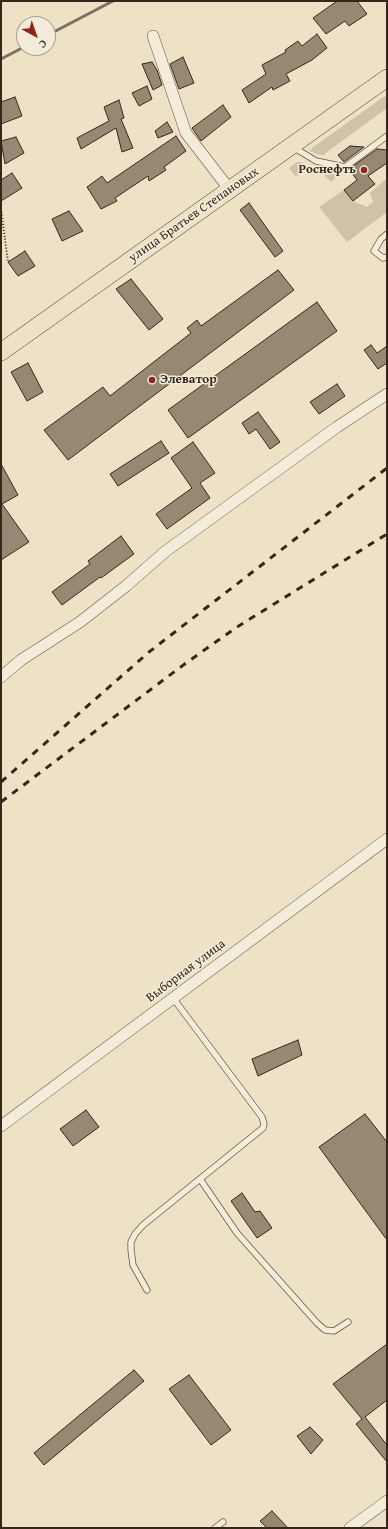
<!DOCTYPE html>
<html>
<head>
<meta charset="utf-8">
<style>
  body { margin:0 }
  #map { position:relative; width:388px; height:1529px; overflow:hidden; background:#ede2c5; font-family:"Gentium Book Plus",serif }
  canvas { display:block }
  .frame { position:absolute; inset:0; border:2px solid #37271b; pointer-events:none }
  .north { position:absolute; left:16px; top:16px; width:40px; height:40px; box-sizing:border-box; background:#f3ecd9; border:1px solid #a89d8d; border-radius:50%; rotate:140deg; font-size:11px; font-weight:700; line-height:16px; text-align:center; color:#37271b }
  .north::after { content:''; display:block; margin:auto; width:14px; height:18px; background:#8f2418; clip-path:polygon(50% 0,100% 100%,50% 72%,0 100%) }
</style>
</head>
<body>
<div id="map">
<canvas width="388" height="1529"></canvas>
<div class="frame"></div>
<div class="north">С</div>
</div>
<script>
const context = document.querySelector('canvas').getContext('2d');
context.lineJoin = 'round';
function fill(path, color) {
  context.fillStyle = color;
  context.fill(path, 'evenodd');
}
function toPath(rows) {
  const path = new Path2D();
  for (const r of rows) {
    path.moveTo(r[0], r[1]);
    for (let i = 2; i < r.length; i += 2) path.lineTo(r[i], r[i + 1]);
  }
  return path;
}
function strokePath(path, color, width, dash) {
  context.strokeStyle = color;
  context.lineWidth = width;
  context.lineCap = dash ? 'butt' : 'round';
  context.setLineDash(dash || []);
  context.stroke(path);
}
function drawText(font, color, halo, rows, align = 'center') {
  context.font = font + ' "Gentium Book Plus",serif';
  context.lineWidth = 3;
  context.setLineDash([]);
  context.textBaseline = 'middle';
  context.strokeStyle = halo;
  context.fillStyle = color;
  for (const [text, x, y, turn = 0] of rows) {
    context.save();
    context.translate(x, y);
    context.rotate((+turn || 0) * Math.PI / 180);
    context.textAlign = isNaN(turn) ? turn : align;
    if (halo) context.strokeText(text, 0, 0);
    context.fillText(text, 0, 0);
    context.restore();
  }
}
const green = toPath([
  [385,96,387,98,387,108,323,155,317,154,310,151,313,147],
  [297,162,302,162,306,168,296,177,289,168],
  [320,166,342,172,331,182,320,171],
  [387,178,387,212,347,242,319,207,344,190,353,201,367,207,373,202,370,193]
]);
const stream = toPath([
  [48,35,113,1],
  [1,59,24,47]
]);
const building = toPath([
  [337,1,357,1,367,14,349,26,345,21,326,34,313,18,337,1],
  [317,34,327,48,312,60,286,74,290,81,273,90,272,87,249,103,242,90,266,74,262,65,286,52,285,50,298,41,302,46,317,34],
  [183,57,194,83,179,89,170,64,183,57],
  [152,62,157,70,162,85,153,90,142,64,152,62],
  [147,86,152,99,139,106,132,93,147,86],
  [15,97,22,116,1,124,1,102,15,97],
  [119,100,124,118,121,119,133,148,122,152,116,128,81,149,77,138,109,121,104,107,119,100],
  [223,105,231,117,201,141,192,128,223,105],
  [167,122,173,132,158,138,155,131,167,122],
  [176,136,186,151,164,167,166,170,149,181,148,176,115,198,117,201,101,209,87,187,102,176,107,183,176,136],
  [16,137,24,153,5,164,1,141,16,137],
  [350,146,364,147,344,162,338,155,350,146],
  [377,149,387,150,387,163,368,176,375,184,353,201,344,190,357,180,349,169,377,149],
  [12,173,22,188,1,201,1,180,12,173],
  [249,203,283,251,275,257,240,210,249,203],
  [69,211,83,231,62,241,52,219,69,211],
  [25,251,35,266,18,276,8,262,25,251],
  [278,270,294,290,68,460,44,430,103,387,110,396,191,333,187,328,197,320,201,326,278,270],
  [131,279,163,319,149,330,116,289,131,279],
  [317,302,337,331,188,438,168,410,317,302],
  [371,345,377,353,387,346,387,363,378,369,364,350,371,345],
  [28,363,43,392,27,401,11,372,28,363],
  [337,384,345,396,319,414,310,402,337,384],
  [258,412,280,442,270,449,256,429,249,434,242,423,258,412],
  [161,441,169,453,118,486,110,474,161,441],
  [193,442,215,473,200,483,210,498,167,529,156,514,192,488,171,458,193,442],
  [1,464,18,495,2,504,29,542,1,560,1,464],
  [121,536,134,554,101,578,100,577,62,605,52,592,90,564,88,561,121,536],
  [298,1040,302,1055,258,1076,252,1059,298,1040],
  [86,1110,99,1127,73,1146,60,1129,86,1110],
  [365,1114,387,1142,387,1240,319,1147,365,1114],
  [242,1193,255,1212,260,1211,272,1228,257,1238,231,1201,242,1193],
  [387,1344,387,1400,365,1417,387,1445,387,1462,356,1424,362,1419,333,1384,387,1344],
  [134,1370,144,1381,44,1465,34,1453,134,1370],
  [189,1375,231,1430,211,1445,169,1389,189,1375],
  [310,1427,323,1440,311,1454,297,1436,310,1427],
  [272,1511,288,1528,267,1528,260,1521,272,1511]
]);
const path = toPath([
  [1,209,8,262]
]);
const lane = toPath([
  [293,147,316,161,345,167,387,136],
  [387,234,381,239,374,251,383,258,387,257],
  [200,1179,237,1233,317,1323,325,1330,334,1331,348,1322],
  [147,1290,133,1265,131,1250,131,1242,135,1234,143,1225,263,1128,264,1124,262,1117,173,998],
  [215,1528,223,1522]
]);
const street = toPath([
  [153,36,186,133,230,190],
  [1,677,21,660,80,622,126,586,166,551,337,427,387,394],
  [1,1126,387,839],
  [350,1528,387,1501]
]);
const primary = toPath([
  [1,352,387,78]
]);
const rail = toPath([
  [1,782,149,652,387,468],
  [1,802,186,663,237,627,387,534]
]);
const markers = [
  [364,170,4,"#8f2418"],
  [152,380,4,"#8f2418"]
];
const poiNames = [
  ["Роснефть",356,170],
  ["Элеватор",160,380,"left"]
];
const streetNames = [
  ["улица Братьев Степановых",194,215,-35],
  ["Выборная улица",186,971,-37]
];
fill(green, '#cec2a8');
strokePath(stream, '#7f715e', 3);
fill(building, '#968873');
strokePath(building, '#37271b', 1);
strokePath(lane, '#645646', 7);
strokePath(street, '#645646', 12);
strokePath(primary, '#37271b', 18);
strokePath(path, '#37271b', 2, [1, 2]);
strokePath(lane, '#f3ecd9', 5.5);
strokePath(street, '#f3ecd9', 11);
strokePath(primary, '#ede2c5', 17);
strokePath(rail, '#37271b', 3, [7, 7]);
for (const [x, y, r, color] of markers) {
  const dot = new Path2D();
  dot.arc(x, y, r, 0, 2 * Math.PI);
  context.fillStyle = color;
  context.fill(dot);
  strokePath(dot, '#f3ecd9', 1.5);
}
drawText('bold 13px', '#37271b', '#f3ecd9', poiNames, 'right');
drawText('13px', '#37271b', '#f3ecd9', streetNames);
</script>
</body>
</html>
